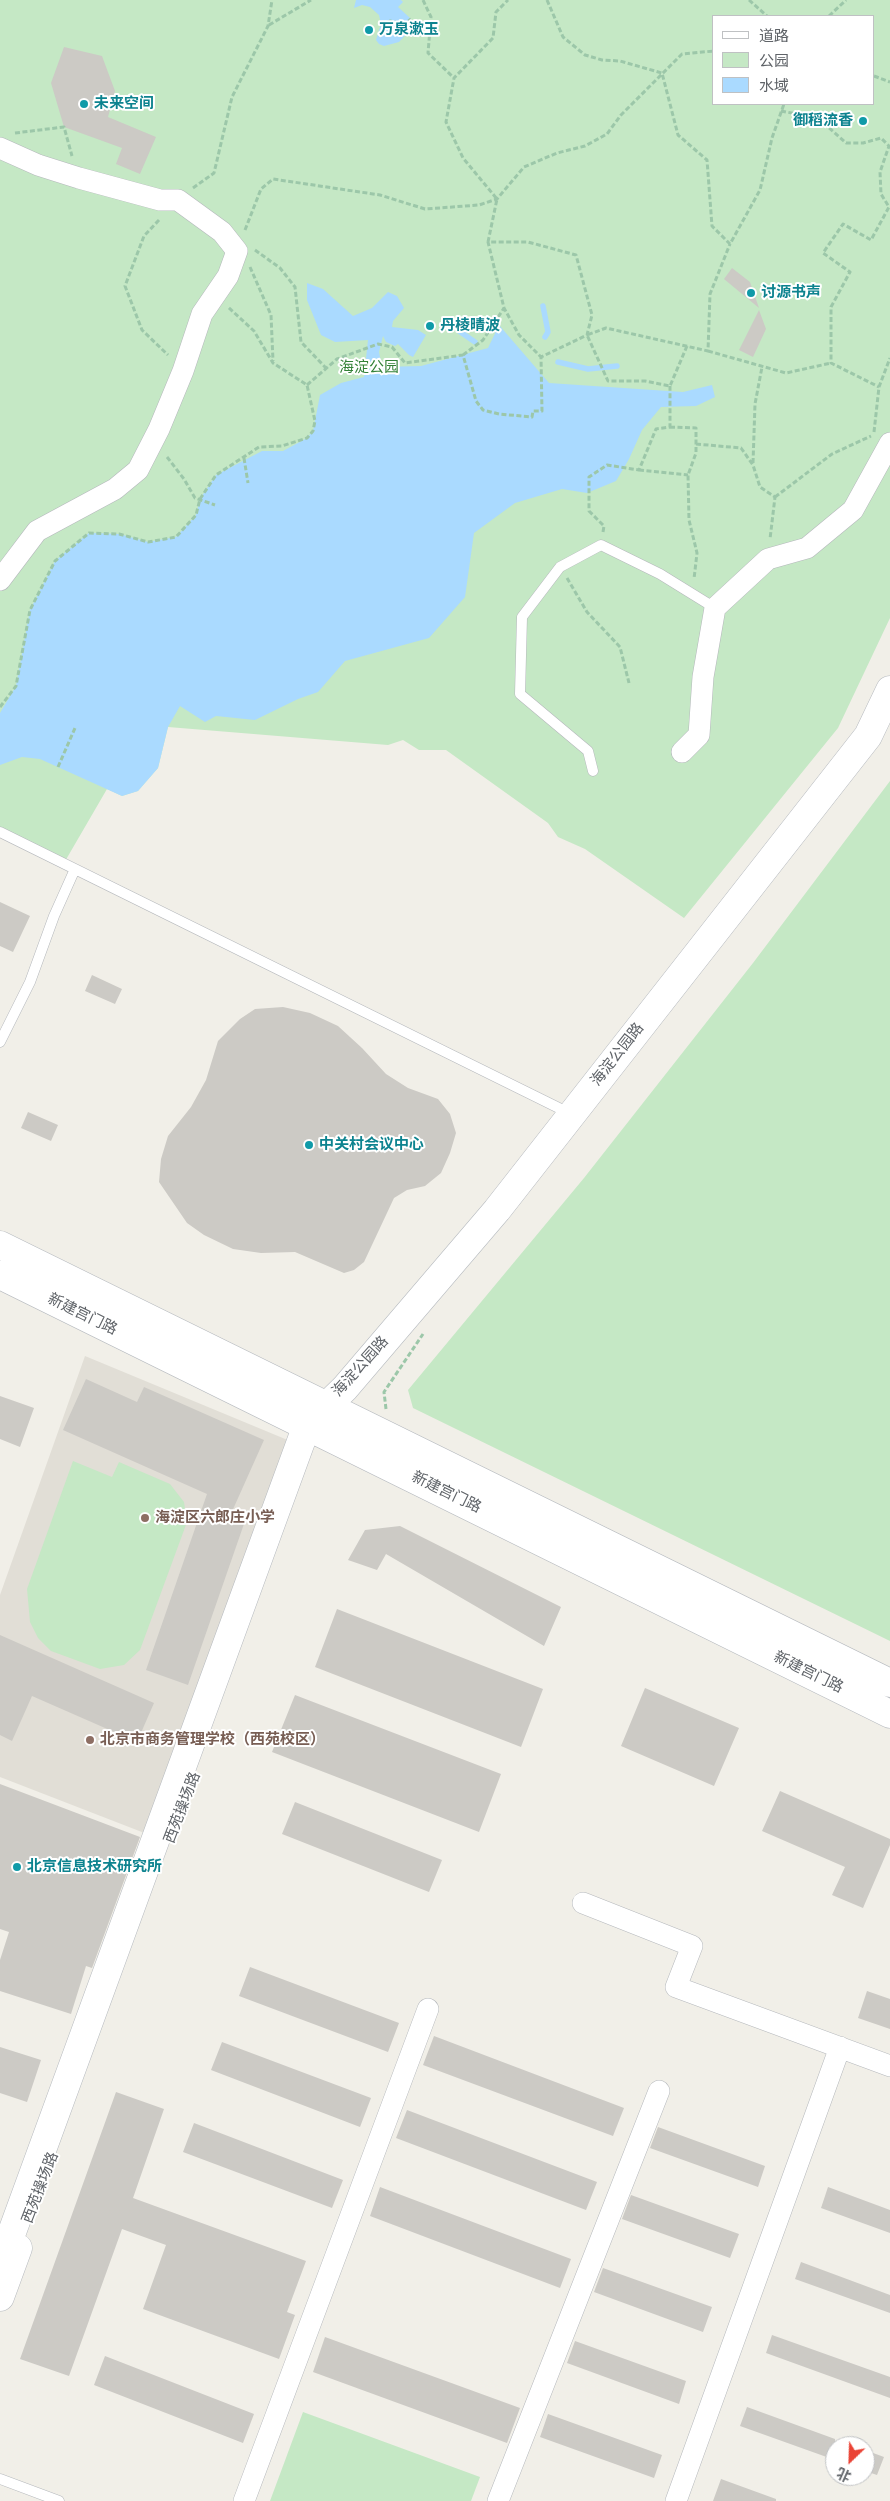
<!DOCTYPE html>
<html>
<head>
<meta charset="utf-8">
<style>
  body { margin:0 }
  #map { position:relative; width:890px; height:2501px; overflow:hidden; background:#f1efe8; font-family:"Nunito Sans","Noto Sans SC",sans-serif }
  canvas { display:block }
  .legend { position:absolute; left:712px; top:15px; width:162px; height:90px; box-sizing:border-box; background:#fff; border:1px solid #bfc1c3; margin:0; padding:6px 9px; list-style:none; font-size:15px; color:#5f6368 }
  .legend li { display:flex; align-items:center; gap:10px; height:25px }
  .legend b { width:25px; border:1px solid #bfc1c3 }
  .north { position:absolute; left:825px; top:2436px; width:50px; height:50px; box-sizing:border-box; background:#fff; border:1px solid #bfc1c3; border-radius:50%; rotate:204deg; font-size:14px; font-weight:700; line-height:20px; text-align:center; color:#5f6368 }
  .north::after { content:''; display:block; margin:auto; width:18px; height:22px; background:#ea4335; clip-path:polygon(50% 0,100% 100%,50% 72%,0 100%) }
</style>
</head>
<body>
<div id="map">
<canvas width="890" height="2501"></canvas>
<ul class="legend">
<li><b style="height:6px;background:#fff"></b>道路</li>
<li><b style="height:14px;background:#c5e8c5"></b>公园</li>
<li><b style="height:14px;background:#aadaff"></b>水域</li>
</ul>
<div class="north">北</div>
</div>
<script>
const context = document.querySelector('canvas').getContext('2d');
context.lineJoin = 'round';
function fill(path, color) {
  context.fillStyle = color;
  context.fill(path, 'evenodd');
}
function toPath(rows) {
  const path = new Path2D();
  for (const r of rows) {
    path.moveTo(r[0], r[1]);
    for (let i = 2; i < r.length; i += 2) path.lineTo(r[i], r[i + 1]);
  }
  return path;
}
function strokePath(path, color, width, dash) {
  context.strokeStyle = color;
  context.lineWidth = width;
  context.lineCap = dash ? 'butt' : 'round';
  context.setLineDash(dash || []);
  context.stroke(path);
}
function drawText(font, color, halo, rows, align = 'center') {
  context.font = font + ' "Nunito Sans","Noto Sans SC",sans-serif';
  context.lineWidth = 4;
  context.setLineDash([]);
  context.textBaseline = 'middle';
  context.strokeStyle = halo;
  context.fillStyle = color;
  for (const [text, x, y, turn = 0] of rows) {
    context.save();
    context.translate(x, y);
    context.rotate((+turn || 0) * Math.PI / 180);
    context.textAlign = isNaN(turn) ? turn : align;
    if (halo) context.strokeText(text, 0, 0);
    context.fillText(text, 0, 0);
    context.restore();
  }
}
const education = toPath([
  [85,1356,290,1441,147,1834,0,1777,0,1595]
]);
const green = toPath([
  [0,0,890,0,890,618,838,728,684,918,585,849,558,837,548,823,446,750,419,750,403,740,388,745,168,727,158,768,138,791,122,796,107,789,64,863,0,832],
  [714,16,874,16,874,104,714,104],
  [890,781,890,1641,413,1408,408,1390,584,1178,753,963],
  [73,1461,112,1477,119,1462,170,1484,184,1502,187,1522,140,1650,124,1665,100,1669,51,1651,38,1638,30,1622,27,1589],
  [303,2412,480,2477,471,2501,270,2501]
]);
const water = toPath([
  [356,0,401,0,403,2,398,7,410,18,413,27,399,42,384,46,379,44,376,40,381,24,379,15,370,7,362,5,354,8],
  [307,283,323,289,353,316,372,308,388,292,397,296,404,308,393,321,392,327,418,330,426,335,413,357,409,355,398,344,395,346,386,342,383,336,379,352,382,367,421,366,488,348,499,325,549,383,683,392,712,385,715,397,696,406,661,407,642,430,629,459,616,481,587,493,562,489,515,503,474,533,465,597,429,638,345,661,318,692,298,699,255,720,216,716,205,722,180,706,168,727,158,768,138,791,122,796,40,759,22,757,0,765,0,713,16,686,30,610,55,561,89,533,119,534,148,542,176,537,196,515,200,499,216,475,262,451,283,451,307,438,313,431,320,395,341,383,364,377,368,340,335,342,321,335,307,300]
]);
const stream = toPath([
  [543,306,548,332,545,337],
  [459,331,475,342],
  [558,362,588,369,617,366]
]);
const building = toPath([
  [64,47,102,56,115,91,108,117,156,137,140,174,116,164,122,148,64,127,51,83],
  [732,268,750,282,759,308,724,279],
  [759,310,766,329,753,357,739,350],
  [0,902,30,916,13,952,0,946],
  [92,975,122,989,115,1004,85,991],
  [283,1007,310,1013,338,1026,362,1048,386,1074,408,1088,438,1099,450,1114,456,1133,450,1153,441,1173,425,1186,407,1190,394,1198,364,1262,354,1270,344,1273,295,1252,261,1253,233,1249,204,1235,187,1223,159,1182,161,1159,168,1136,191,1107,206,1080,218,1041,240,1019,255,1009],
  [28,1112,58,1125,51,1141,21,1128],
  [86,1379,137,1402,144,1387,264,1440,230,1516,245,1521,188,1685,146,1670,207,1494,63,1430],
  [0,1396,34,1408,20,1447,0,1439],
  [400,1526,561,1607,544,1646,386,1554,377,1570,348,1560,365,1530],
  [337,1609,543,1689,521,1747,315,1667],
  [0,1635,154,1703,137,1742,32,1696,12,1741,0,1735],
  [645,1688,739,1728,714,1786,621,1746],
  [295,1695,501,1774,479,1832,272,1752],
  [0,1784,140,1837,92,1968,86,1966,71,2014,0,1991,0,1960,9,1932,0,1929],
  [780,1791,890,1839,890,1845,863,1908,832,1895,845,1867,762,1831],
  [295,1802,442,1860,429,1892,282,1834],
  [250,1967,399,2023,388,2052,239,1996],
  [867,1991,890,1999,890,2029,858,2018],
  [434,2036,624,2108,613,2136,423,2065],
  [222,2042,371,2098,360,2127,211,2070],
  [0,2047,41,2060,27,2102,0,2093],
  [116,2092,164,2109,133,2198,306,2261,287,2312,295,2315,279,2359,143,2309,166,2245,122,2229,69,2376,20,2359],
  [407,2110,597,2182,586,2210,396,2138],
  [194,2123,343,2180,332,2208,183,2152],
  [658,2127,765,2166,758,2187,650,2148],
  [380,2187,571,2259,560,2288,370,2216],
  [828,2187,890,2210,890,2233,821,2208],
  [631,2195,739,2234,730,2258,622,2219],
  [801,2262,890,2295,890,2313,795,2279],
  [603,2268,712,2307,703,2332,594,2292],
  [772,2335,890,2377,890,2398,766,2353],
  [325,2337,520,2408,507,2443,313,2372],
  [575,2341,686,2381,679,2404,567,2363],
  [105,2356,254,2414,243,2443,94,2385],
  [747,2407,835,2439,835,2460,740,2426],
  [548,2414,662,2455,654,2478,540,2437],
  [865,2450,884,2457,877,2475,865,2471],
  [721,2479,776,2499,776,2501,713,2501]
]);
const path = toPath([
  [423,0,431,17,428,53,454,78],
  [547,0,563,37,585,55,602,60,620,61,662,73,678,135,707,160,712,226,730,244,760,190,772,138,784,104],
  [749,0,767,16],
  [829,16,846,0],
  [269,25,311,0],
  [381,26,390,21,404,24,411,19],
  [874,76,890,82],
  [781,111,818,118,846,143,863,143,881,138,889,146,880,172,881,194,889,207,871,240,843,224,823,253,850,272,831,307,831,363,879,387],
  [15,133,64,127,72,156],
  [193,188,214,173,232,97,268,26,272,0],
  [159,220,144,236,125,286,142,330,168,355],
  [245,230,261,189,273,179,380,195,425,209,479,205,497,199,524,167,557,153,585,146,607,134,621,115,682,54,714,51],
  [488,242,497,199,463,158,446,122,454,78,493,38,496,12,508,0],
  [255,250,280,268,295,287,301,342,326,368],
  [250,267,271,315,273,361],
  [687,346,670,386,645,381,608,381,587,335,606,328,708,351,710,294,730,244],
  [708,351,786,373,831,363],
  [463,355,483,340,504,308],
  [307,385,337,359,378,344,392,347,405,363,463,355,476,401,483,410,499,414,532,417,533,411,542,411,541,357,587,335,592,315,576,255,528,242,488,242,504,308,519,335,541,357],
  [670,427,696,428,696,453,688,475,689,520,697,553,694,579],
  [874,432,879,387,890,358],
  [696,444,741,448,753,465,760,487,775,497,770,539],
  [167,457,184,479,195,498,215,505],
  [244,458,248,483],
  [753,463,755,404,762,367],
  [639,470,688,475],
  [775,497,832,454,871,436],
  [603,532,604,526,589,511,589,477,607,465,639,470,656,429,670,427,670,386],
  [567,578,587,612,620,647,629,683],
  [0,707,16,686,30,610,55,561,89,533,119,534,148,542,176,537,196,515,200,499,216,475,259,447,282,446,307,438,313,431,315,421,307,385,273,363,254,331,228,307],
  [58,767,75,728],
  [386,1409,384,1392,423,1334]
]);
const lane = toPath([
  [593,771,588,751,520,694,522,617,560,567,601,545,660,574,715,608],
  [0,832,571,1114],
  [0,1042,30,982,54,916,75,869],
  [0,2479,59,2501]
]);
const street = toPath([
  [0,148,38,165,79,178,160,200,178,200,222,232,237,251,228,276,202,314,183,371,159,429,138,470,115,489,37,531,0,580],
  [682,752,699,735,703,677,715,608,768,559,807,548,853,510,890,443],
  [583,1903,692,1946,676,1987,890,2066],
  [244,2501,428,2009],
  [498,2501,659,2091],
  [676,2501,840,2047]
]);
const secondary = toPath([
  [0,1245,890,1683],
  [0,1275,890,1714],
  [0,2265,307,1425,345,1388,497,1210,868,736,890,690],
  [0,2297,18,2248]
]);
const markers = [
  [369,30,5,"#0f9aa8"],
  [84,104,5,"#0f9aa8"],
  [863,121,5,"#0f9aa8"],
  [751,293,5,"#0f9aa8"],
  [430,326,5,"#0f9aa8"],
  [309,1145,5,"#0f9aa8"],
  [145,1518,5,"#8d6e63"],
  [90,1740,5,"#8d6e63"],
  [17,1867,5,"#0f9aa8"]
];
const cultureNames = [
  ["万泉漱玉",379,30],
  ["未来空间",94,104],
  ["御稻流香",853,121,"right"],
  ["讨源书声",761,293],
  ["丹棱晴波",440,326],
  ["中关村会议中心",319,1145],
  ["北京信息技术研究所",27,1867]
];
const parkNames = [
  ["海淀公园",369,368]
];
const streetNames = [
  ["海淀公园路",618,1055,-52],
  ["新建宫门路",82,1315,26],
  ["海淀公园路",361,1367,-48],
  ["新建宫门路",446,1493,26],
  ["新建宫门路",808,1673,26],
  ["西苑操场路",183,1808,-69],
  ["西苑操场路",41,2188,-69]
];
const educationNames = [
  ["海淀区六郎庄小学",155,1518],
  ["北京市商务管理学校（西苑校区）",100,1740]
];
fill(education, '#e1ded6');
fill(green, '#c5e8c5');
fill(water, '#aadaff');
strokePath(stream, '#aadaff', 5.5);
fill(building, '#cccac5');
strokePath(lane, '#b5b8bc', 11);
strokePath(street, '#b5b8bc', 22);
strokePath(secondary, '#b6babf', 29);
strokePath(path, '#9cc7a9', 3, [5, 2.5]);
strokePath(lane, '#fff', 10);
strokePath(street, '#fff', 21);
strokePath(secondary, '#fff', 28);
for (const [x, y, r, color] of markers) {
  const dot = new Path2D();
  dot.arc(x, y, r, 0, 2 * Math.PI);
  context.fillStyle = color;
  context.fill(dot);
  strokePath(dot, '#fff', 2);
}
drawText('bold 15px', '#0d838f', '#fff', cultureNames, 'left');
drawText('15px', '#348238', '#fff', parkNames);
drawText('15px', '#5f6368', '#fff', streetNames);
drawText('bold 15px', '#785e54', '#fff', educationNames, 'left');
</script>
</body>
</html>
